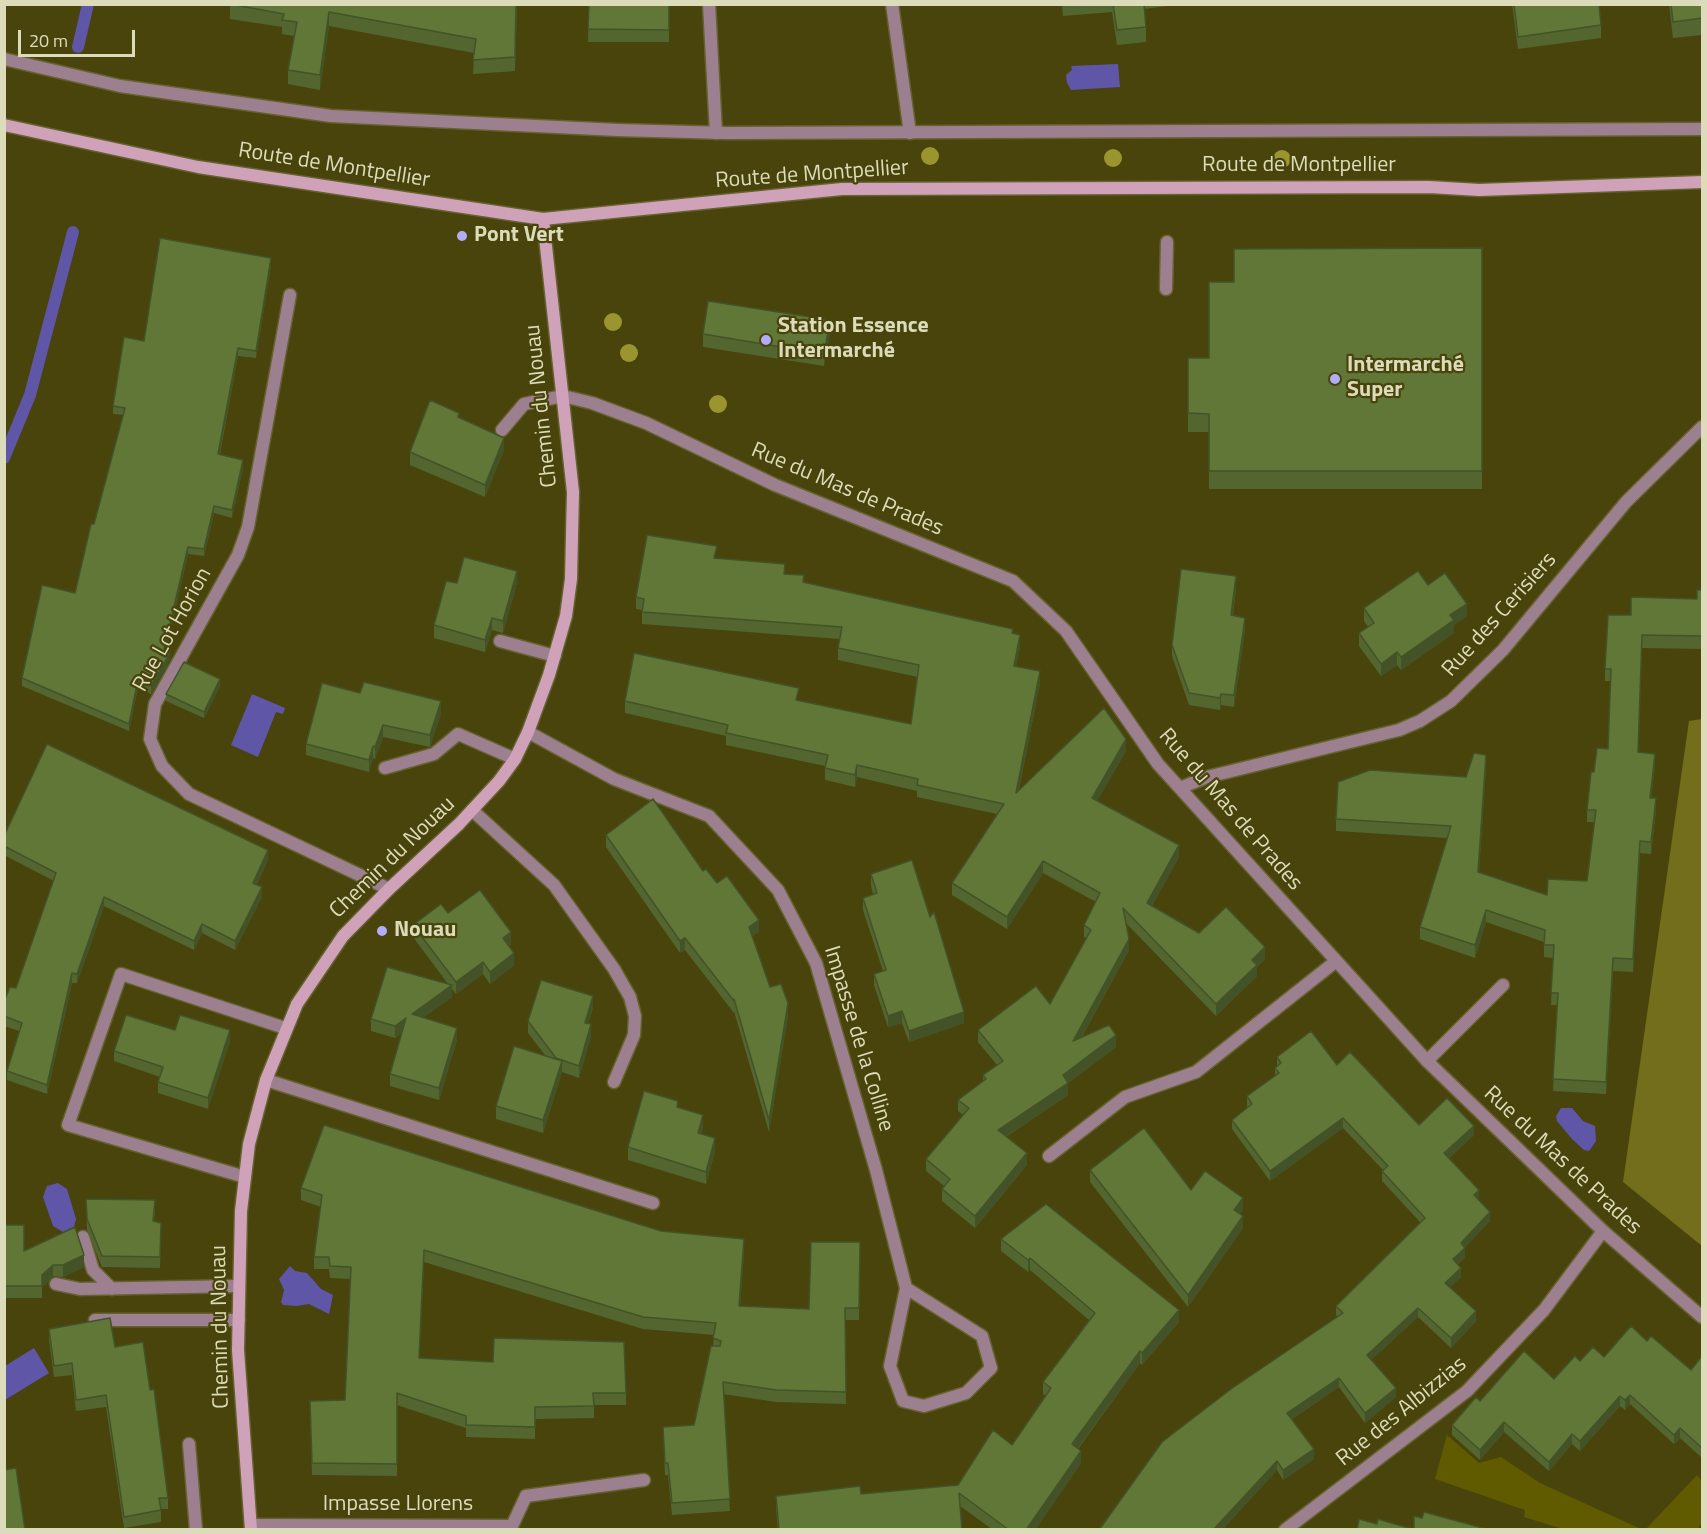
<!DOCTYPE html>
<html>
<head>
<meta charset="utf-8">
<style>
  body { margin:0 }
  #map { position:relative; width:1707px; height:1534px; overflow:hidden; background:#48440c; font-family:"Titillium Web",sans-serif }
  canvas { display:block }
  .frame { position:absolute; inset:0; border:6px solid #dddcba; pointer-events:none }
  .scale { position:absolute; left:18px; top:30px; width:117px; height:27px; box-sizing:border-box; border:3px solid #dddcba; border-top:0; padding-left:8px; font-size:18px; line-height:21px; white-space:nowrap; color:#dddcba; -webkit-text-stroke:4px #48440c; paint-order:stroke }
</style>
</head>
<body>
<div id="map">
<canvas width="1707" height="1534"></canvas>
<div class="frame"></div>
<div class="scale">20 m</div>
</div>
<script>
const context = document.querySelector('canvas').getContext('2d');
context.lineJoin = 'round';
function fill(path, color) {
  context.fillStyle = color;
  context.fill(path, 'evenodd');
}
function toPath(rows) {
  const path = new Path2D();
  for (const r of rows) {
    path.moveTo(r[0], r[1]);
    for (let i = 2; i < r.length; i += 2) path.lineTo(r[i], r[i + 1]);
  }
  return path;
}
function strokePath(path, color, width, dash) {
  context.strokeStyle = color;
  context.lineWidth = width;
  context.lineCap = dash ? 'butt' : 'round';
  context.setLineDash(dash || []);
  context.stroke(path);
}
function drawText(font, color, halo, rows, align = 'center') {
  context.font = font + ' "Titillium Web",sans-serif';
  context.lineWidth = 4.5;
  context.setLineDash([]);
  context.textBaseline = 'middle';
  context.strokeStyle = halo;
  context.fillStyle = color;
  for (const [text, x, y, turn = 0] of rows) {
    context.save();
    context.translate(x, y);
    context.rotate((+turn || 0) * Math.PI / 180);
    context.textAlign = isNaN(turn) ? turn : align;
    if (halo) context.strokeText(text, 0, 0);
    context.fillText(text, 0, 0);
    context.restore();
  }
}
const green = toPath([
  [1447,1435,1479,1463,1501,1457,1540,1483,1641,1529,1563,1529,1524,1517,1525,1510,1435,1479],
  [1697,1475,1702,1481,1702,1523,1698,1529,1646,1529]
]);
const forest = toPath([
  [1702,719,1702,1246,1623,1182,1689,721]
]);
const water = toPath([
  [1118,64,1120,87,1071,90,1067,83,1066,75,1072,70,1071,66],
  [252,694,285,708,283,714,276,712,258,757,231,745],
  [1561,1108,1572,1108,1583,1121,1595,1126,1596,1141,1589,1151,1584,1150,1572,1139,1557,1121,1556,1116],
  [58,1183,67,1189,76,1219,74,1227,63,1232,53,1226,43,1197,47,1186],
  [290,1266,295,1271,307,1273,321,1289,333,1295,329,1314,309,1304,297,1306,283,1305,281,1302,284,1290,279,1279],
  [34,1348,49,1373,5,1400,5,1366]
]);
const stream = toPath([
  [78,47,88,4],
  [4,458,30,395,73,232]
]);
const lane = toPath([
  [709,4,716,133],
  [892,4,910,133],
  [1166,289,1167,242],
  [502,430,524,404,563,396],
  [500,641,555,656],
  [385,768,434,754,458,734,515,759],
  [1427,1061,1503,985],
  [266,1080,653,1203],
  [245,1177,68,1125,121,974,285,1028],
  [83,1237,93,1270,112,1289],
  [56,1284,80,1289,239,1286],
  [95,1320,239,1320],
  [189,1444,196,1530],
  [526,1496,644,1480]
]);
const street = toPath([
  [4,59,120,86,331,116,618,130,726,133,1702,129],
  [290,295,248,527,238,555,155,704,150,739,162,766,189,794,389,889],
  [563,396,592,403,646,423,775,485,1013,581,1066,631,1158,764,1427,1061,1603,1231,1702,1317],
  [528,732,614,779,709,816,778,890,816,963,876,1170,906,1288,890,1366,903,1401,924,1406,966,1393,991,1368,982,1336,906,1288],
  [1180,788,1207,777,1399,730,1420,721,1451,701,1503,650,1626,502,1702,427],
  [472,810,554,885,614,969,630,997,635,1016,634,1035,614,1082],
  [1049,1156,1125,1097,1196,1072,1335,962],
  [251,1525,512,1526,526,1496],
  [1285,1530,1467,1391,1544,1310,1603,1231]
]);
const secondary = toPath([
  [4,125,198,167,543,219,842,189,1429,187,1479,190,1702,182],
  [251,1530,238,1350,241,1211,249,1144,266,1080,297,1004,343,936,389,889,459,824,499,781,515,759,528,732,549,675,566,616,571,579,573,492,543,219]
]);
const trees = [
  [930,156],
  [1113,158],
  [1282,159],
  [613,322],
  [629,353],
  [718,404]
];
const wall = toPath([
  [230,4,517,4,515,71,473,74,474,53,329,26,320,90,288,84,288,70,294,36,282,34,282,27,230,19],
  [589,4,669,4,669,42,588,42],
  [1062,4,1184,4,1144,9,1146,27,1146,42,1117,45,1112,12,1063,16],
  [1512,4,1599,4,1601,25,1601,38,1518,49],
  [1669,4,1702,4,1702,35,1673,38],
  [1482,248,1482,489,1209,489,1209,432,1188,432,1188,358,1209,358,1234,282],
  [271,265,256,358,238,356,220,454,243,468,232,518,214,513,204,556,188,554,166,650,170,660,151,694,138,688,129,731,22,686,22,678,75,593,94,524,124,415,113,414,113,406,144,341],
  [830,333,824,366,703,347,703,334],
  [504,450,485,497,410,465,410,452],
  [717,558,785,574,804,583,1013,634,1020,647,1016,666,1040,683,1019,790,1126,751,1097,801,1179,857,1152,906,1199,933,1265,959,1257,967,1257,976,1216,1016,1126,923,1129,950,1082,1037,1116,1047,1068,1083,1068,1095,1006,1137,1027,1165,975,1228,942,1201,942,1189,944,1186,926,1171,926,1159,963,1115,958,1111,958,1100,983,1081,983,1075,997,1065,978,1042,978,1030,1050,1004,1087,938,1084,937,1084,925,1096,902,1043,873,1007,929,952,895,952,883,997,814,917,797,917,791,857,777,855,787,825,780,825,766,726,745,726,736,625,713,625,701,799,700,911,724,918,677,838,660,838,648,840,639,642,624,642,610,636,609,636,597],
  [457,583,517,583,503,633,492,630,485,652,434,638,434,625],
  [1428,585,1467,616,1454,625,1454,633,1401,670,1397,665,1381,676,1359,646,1359,633,1368,627,1364,621,1364,608],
  [1236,588,1233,616,1245,630,1234,707,1221,705,1220,710,1189,705,1172,656,1172,645],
  [1702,590,1702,649,1642,648,1638,752,1655,766,1651,798,1656,810,1651,854,1640,853,1633,972,1613,971,1606,1094,1553,1091,1557,1005,1551,1005,1553,958,1544,957,1544,942,1486,922,1475,958,1420,939,1420,927,1448,838,1336,831,1336,819,1466,777,1486,767,1479,872,1547,895,1587,881,1594,822,1587,822,1587,810,1594,772,1608,749,1611,681,1605,681,1605,669,1631,615,1697,599],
  [220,686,204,718,166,701,166,694],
  [360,693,441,713,430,747,383,737,375,759,373,758,369,772,306,755,306,744],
  [606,835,703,871,717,883,759,932,752,936,770,987,788,1016,769,1132,734,1011,734,1013,685,950,680,953,606,847],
  [4,836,268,860,257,884,262,897,235,950,202,933,194,950,104,906,77,983,72,983,47,1094,7,1080,7,1071,19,1031,4,1026,4,1002,16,988,54,881,4,855],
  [871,874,964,1023,909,1042,902,1023,888,1027,874,985,874,974,883,971,863,910,863,898,873,894,871,886],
  [448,913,511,944,509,946,514,965,490,984,483,974,456,994,452,989,452,997,424,1017,457,1040,439,1100,390,1086,390,1074,402,1033,395,1038,371,1031,371,1019,448,984,413,937,413,925],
  [593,1008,588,1024,591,1036,579,1078,562,1072,543,1133,496,1119,496,1106,545,1055,528,1033,528,1021],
  [175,1030,230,1041,208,1109,158,1093,158,1082,160,1077,114,1061,114,1051],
  [1277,1057,1337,1065,1419,1125,1474,1135,1449,1158,1479,1200,1490,1221,1465,1247,1465,1257,1458,1264,1461,1277,1450,1287,1476,1321,1451,1348,1418,1317,1371,1360,1396,1397,1365,1423,1339,1387,1292,1419,1314,1459,1283,1480,1277,1470,1222,1530,1338,1317,1336,1315,1336,1306,1421,1223,1382,1181,1382,1171,1383,1170,1343,1128,1270,1181,1232,1129,1232,1120,1248,1107,1247,1106,1247,1096,1275,1076,1275,1068,1277,1066],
  [678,1107,703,1128,701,1134,715,1151,706,1184,628,1160,628,1147],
  [1090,1170,1191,1190,1243,1210,1240,1214,1243,1228,1188,1307,1090,1182],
  [301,1188,661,1231,744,1251,740,1306,809,1309,860,1242,859,1320,845,1320,846,1404,776,1402,723,1394,730,1511,672,1515,668,1475,665,1475,663,1427,694,1425,713,1346,714,1335,643,1329,424,1262,419,1358,626,1393,626,1405,594,1405,594,1418,535,1419,535,1439,466,1437,466,1428,397,1405,397,1476,312,1475,310,1413,345,1400,350,1279,330,1278,329,1269,314,1269,314,1257,321,1207,301,1200],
  [86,1199,155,1211,154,1221,161,1223,160,1268,102,1267,87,1230],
  [4,1225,24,1251,84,1267,63,1277,53,1276,42,1287,42,1298,4,1298],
  [1001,1239,1179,1322,1142,1365,1140,1363,1078,1449,1081,1463,1035,1530,993,1530,960,1506,962,1530,778,1530,776,1508,776,1496,861,1494,958,1485,1012,1445,1046,1396,1043,1394,1043,1382,1089,1320,1030,1270,1028,1272,1001,1251],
  [49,1329,115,1347,150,1390,168,1498,168,1509,161,1509,161,1522,124,1528,106,1407,76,1411,72,1375,54,1377,49,1340],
  [1647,1341,1691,1370,1702,1356,1702,1458,1680,1438,1674,1444,1630,1404,1625,1410,1620,1406,1580,1451,1572,1444,1549,1471,1504,1432,1480,1460,1452,1435,1452,1425,1480,1401,1554,1379,1580,1361,1604,1357]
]);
const shadedWall = toPath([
  [329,12,329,26,320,90,320,75],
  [271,258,271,265,256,358,256,351],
  [830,320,830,333,824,366,824,354],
  [238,348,238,356,218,461,218,454],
  [504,438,504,450,485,497,485,485],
  [243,460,243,468,232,518,232,510],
  [214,506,214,513,204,556,204,549],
  [188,547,188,554,164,657,164,649],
  [517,571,517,583,503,633,503,621],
  [1236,576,1236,588,1231,627,1231,615],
  [1467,604,1467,616,1454,625,1454,633,1401,670,1401,657,1450,615],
  [492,618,492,630,485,652,485,640],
  [1245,618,1245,630,1234,707,1234,695],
  [1020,635,1020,647,1014,677,1014,666],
  [1397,652,1397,665,1381,676,1381,664],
  [170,653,170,660,151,694,151,686],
  [1040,671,1040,683,1016,804,1016,793],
  [220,679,220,686,204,718,204,712],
  [138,680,138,688,129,731,129,724],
  [1221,694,1221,705,1220,710,1220,698],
  [441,701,441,713,430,747,430,735],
  [383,725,383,737,375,759,375,747],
  [1126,739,1126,751,1092,810,1092,798],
  [373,746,373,758,369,772,369,760],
  [1655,754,1655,766,1650,810,1650,798],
  [1486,755,1486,767,1478,884,1478,872],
  [857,765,857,777,855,787,855,775],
  [1656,798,1656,810,1651,854,1651,842],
  [1640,841,1640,853,1633,972,1633,959],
  [1179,845,1179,857,1147,915,1147,903],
  [268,850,268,860,253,892,253,883],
  [1043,861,1043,873,1007,929,1007,917],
  [262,887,262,897,235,950,235,941],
  [104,897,104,906,77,983,77,974],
  [1486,910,1486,922,1475,958,1475,945],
  [759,920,759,932,749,939,749,927],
  [202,924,202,933,194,950,194,941],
  [511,932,511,944,503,950,503,938],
  [685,938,685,950,680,953,680,941],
  [1129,939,1129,950,1073,1053,1073,1041],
  [1265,947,1265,959,1257,967,1257,976,1216,1016,1216,1004,1252,960],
  [514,953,514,965,490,984,490,972],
  [1613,958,1613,971,1606,1094,1606,1082],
  [483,962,483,974,456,994,456,982],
  [72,973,72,983,47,1094,47,1085],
  [452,985,452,997,412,1026,412,1014],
  [593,996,593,1008,585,1035,585,1023],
  [788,1003,788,1016,769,1132,769,1120],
  [902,1011,902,1023,888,1027,888,1016],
  [964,1012,964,1023,909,1042,909,1031],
  [406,1018,406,1030,395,1038,395,1026],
  [591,1024,591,1036,579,1078,579,1066],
  [457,1028,457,1040,439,1100,439,1088],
  [230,1030,230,1041,208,1109,208,1098],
  [1116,1035,1116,1047,1068,1083,1068,1095,998,1142,998,1130,1063,1075],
  [562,1061,562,1073,543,1133,543,1120],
  [703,1115,703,1128,698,1146,698,1133],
  [1343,1118,1343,1128,1270,1181,1270,1171],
  [1474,1126,1474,1135,1444,1162,1444,1153],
  [715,1138,715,1151,706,1184,706,1172],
  [1027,1153,1027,1165,975,1228,975,1216],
  [1479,1190,1479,1200,1474,1205,1474,1195],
  [1243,1198,1243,1210,1234,1222,1234,1210],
  [1490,1212,1490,1221,1462,1250,1465,1248,1465,1257,1453,1269,1453,1259,1461,1243],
  [1243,1216,1243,1228,1188,1307,1188,1295],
  [744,1239,744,1251,739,1318,739,1306],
  [424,1250,424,1262,419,1370,419,1358],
  [84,1255,84,1267,63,1277,63,1265],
  [1030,1258,1030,1270,1028,1272,1028,1260],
  [53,1265,53,1276,42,1287,42,1275],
  [1461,1268,1461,1277,1445,1292,1445,1283],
  [1418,1308,1418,1317,1367,1364,1367,1355],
  [1179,1310,1179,1322,1142,1365,1142,1353],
  [1476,1311,1476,1321,1451,1348,1451,1338],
  [1140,1351,1140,1363,1072,1456,1072,1444],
  [1339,1378,1339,1387,1287,1422,1287,1413],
  [1396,1388,1396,1397,1365,1423,1365,1413],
  [1630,1395,1630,1404,1625,1410,1625,1400],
  [1620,1396,1620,1406,1580,1451,1580,1441],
  [1504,1422,1504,1432,1480,1460,1480,1450],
  [1680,1428,1680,1438,1674,1444,1674,1435],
  [1572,1434,1572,1444,1549,1471,1549,1462],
  [1314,1449,1314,1459,1283,1480,1283,1470],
  [1081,1451,1081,1463,1035,1530,1026,1530],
  [1277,1461,1277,1470,1222,1530,1213,1530]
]);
const building = toPath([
  [230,4,516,4,515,57,473,60,476,39,329,12,320,75,288,70,297,22,282,20,284,14,230,4],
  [589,4,669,4,669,30,588,29,589,4],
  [1113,4,1144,4,1146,27,1117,30,1113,4],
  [1514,4,1599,4,1601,25,1518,37,1514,4],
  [1671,4,1702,4,1702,18,1673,22,1671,4],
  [160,238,271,258,256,351,238,348,218,454,243,460,232,510,214,506,204,549,188,547,164,649,170,653,151,686,138,680,129,724,22,678,42,585,75,593,91,524,94,524,125,408,113,406,124,337,144,341,160,238],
  [1482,248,1482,471,1209,471,1209,414,1188,413,1188,358,1209,358,1209,282,1234,282,1234,249,1482,248],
  [708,301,830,320,824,354,703,334,708,301],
  [430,400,459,413,458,417,504,438,485,485,410,452,430,400],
  [647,535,717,546,714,558,785,564,784,574,804,575,803,582,1013,629,1012,633,1020,635,1014,666,1040,671,1016,793,1104,708,1126,739,1092,798,1179,845,1147,903,1199,933,1226,907,1265,947,1252,960,1257,965,1216,1004,1123,908,1129,939,1073,1041,1109,1025,1116,1035,1063,1075,1068,1083,998,1130,1027,1153,975,1216,942,1189,950,1179,926,1159,969,1108,958,1100,986,1079,983,1075,1003,1061,978,1030,1036,986,1050,1004,1091,930,1084,925,1100,893,1043,861,1007,917,952,883,1004,804,917,785,918,779,857,765,855,775,825,768,828,755,726,733,728,725,625,701,634,653,799,688,796,700,911,724,919,665,838,648,842,627,642,612,644,599,636,597,647,535],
  [464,557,517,571,503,621,492,618,485,640,434,625,446,581,457,583,464,557],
  [1181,569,1236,576,1231,615,1245,618,1234,695,1221,694,1220,698,1189,693,1172,645,1181,569],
  [1418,571,1428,585,1445,573,1467,604,1450,615,1454,620,1401,657,1397,652,1381,664,1359,633,1374,623,1364,608,1418,571],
  [1697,590,1702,590,1702,636,1642,635,1638,752,1655,754,1650,798,1656,798,1651,842,1640,841,1633,959,1613,958,1606,1082,1553,1079,1558,993,1551,993,1554,945,1544,945,1545,930,1486,910,1475,945,1420,927,1451,826,1336,819,1338,782,1370,770,1466,777,1474,753,1486,755,1478,872,1547,895,1548,879,1587,881,1596,810,1587,810,1591,772,1594,772,1597,748,1608,749,1611,669,1605,669,1608,615,1631,615,1631,597,1697,599,1697,590],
  [184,662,220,679,204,712,166,694,184,662],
  [364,682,441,701,430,735,383,725,375,747,373,746,369,760,306,744,322,683,360,693,364,682],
  [47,744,268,850,253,883,262,887,235,941,202,924,194,941,104,897,77,974,72,973,47,1085,7,1071,22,1023,4,1016,4,1002,10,987,16,988,56,873,4,846,4,836,47,744],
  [653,799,703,871,706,869,717,883,727,876,759,920,749,927,770,987,781,984,788,1003,769,1120,734,999,734,1001,685,938,680,941,606,835,653,799],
  [912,860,930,917,934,912,964,1012,909,1031,902,1011,888,1016,874,974,886,970,863,898,877,893,871,874,912,860],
  [480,890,511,932,503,938,514,953,490,972,483,962,456,982,413,925,441,904,448,913,480,890],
  [387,967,452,985,412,1014,457,1028,439,1088,390,1074,406,1018,395,1026,371,1019,387,967],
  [541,980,593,996,585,1023,591,1024,579,1066,556,1058,528,1021,541,980],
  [126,1015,175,1030,180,1015,230,1030,208,1098,158,1082,163,1067,114,1051,126,1015],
  [1311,1031,1337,1065,1350,1052,1419,1125,1447,1098,1474,1126,1444,1153,1479,1190,1474,1195,1490,1212,1461,1243,1465,1248,1453,1259,1461,1268,1445,1283,1476,1311,1451,1338,1418,1308,1367,1355,1396,1388,1365,1413,1339,1378,1287,1413,1314,1449,1283,1470,1277,1461,1213,1530,1099,1530,1162,1442,1231,1389,1343,1313,1336,1306,1425,1218,1382,1171,1388,1166,1343,1118,1270,1171,1232,1120,1252,1104,1247,1096,1279,1073,1275,1068,1281,1063,1277,1057,1311,1031],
  [514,1046,562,1061,543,1120,496,1106,514,1046],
  [644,1091,678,1101,677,1107,703,1115,698,1133,715,1138,706,1172,628,1147,644,1091],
  [324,1125,661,1231,744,1239,739,1306,809,1309,811,1242,860,1242,859,1308,845,1308,846,1392,776,1390,723,1382,730,1499,672,1503,668,1463,665,1463,663,1427,694,1425,711,1346,720,1346,721,1341,713,1338,716,1323,643,1317,424,1250,419,1358,493,1362,494,1338,624,1342,626,1393,593,1393,594,1406,535,1407,535,1427,466,1425,466,1416,397,1393,397,1464,312,1463,310,1401,345,1400,351,1267,330,1266,329,1257,314,1257,322,1195,301,1188,324,1125],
  [1144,1128,1191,1190,1205,1171,1243,1198,1234,1210,1243,1216,1188,1295,1090,1170,1144,1128],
  [86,1199,155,1200,153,1221,161,1223,160,1257,102,1256,87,1219,86,1199],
  [1046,1204,1179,1310,1142,1353,1140,1351,1072,1444,1081,1451,1026,1530,1009,1530,959,1493,962,1530,779,1530,776,1496,860,1486,861,1494,958,1485,993,1430,1012,1445,1051,1388,1043,1382,1095,1313,1030,1258,1028,1260,1001,1239,1046,1204],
  [4,1225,24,1225,24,1251,75,1227,84,1255,63,1265,53,1265,42,1275,42,1286,4,1286,4,1225],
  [110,1318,115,1347,143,1342,150,1390,154,1389,168,1498,159,1498,161,1510,124,1517,106,1395,76,1400,72,1363,54,1366,49,1329,110,1318],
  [1631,1326,1647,1341,1651,1336,1691,1370,1702,1356,1702,1448,1680,1428,1674,1435,1630,1395,1625,1400,1620,1396,1580,1441,1572,1434,1549,1462,1504,1422,1480,1450,1452,1425,1476,1397,1480,1401,1524,1351,1554,1379,1575,1356,1580,1361,1593,1347,1604,1357,1631,1326],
  [16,1468,25,1530,4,1530,4,1470,16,1468],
  [1424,1512,1490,1530,1414,1530,1414,1516,1422,1518,1424,1512],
  [1359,1519,1377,1524,1378,1519,1412,1529,1412,1530,1357,1530,1359,1519]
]);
const markers = [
  [462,236,6,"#b1adfa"],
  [766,340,6,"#b1adfa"],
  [1335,379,6,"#b1adfa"],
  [382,931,6,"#b1adfa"]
];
const streetNames = [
  ["Route de Montpellier",334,166,9],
  ["Route de Montpellier",1299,166],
  ["Route de Montpellier",812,175,-4],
  ["Chemin du Nouau",542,406,-96],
  ["Rue du Mas de Prades",847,490,23],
  ["Rue des Cerisiers",1500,615,-48],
  ["Rue Lot Horion",173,630,-61],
  ["Rue du Mas de Prades",1230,810,49],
  ["Chemin du Nouau",393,858,-44],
  ["Impasse de la Colline",858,1039,73],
  ["Rue du Mas de Prades",1562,1161,43],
  ["Chemin du Nouau",221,1327,-91],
  ["Rue des Albizzias",1402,1412,-39],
  ["Impasse Llorens",398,1505]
];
const poiNames = [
  ["Pont Vert",474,236],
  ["Station Essence",778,327],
  ["Intermarché",778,352],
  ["Intermarché",1347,366],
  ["Super",1347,391],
  ["Nouau",394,931]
];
fill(green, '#605b00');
fill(forest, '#736e1b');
fill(water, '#5f56a8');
strokePath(stream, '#5f56a8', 12);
strokePath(lane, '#66622f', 15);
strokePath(street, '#66622f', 15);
strokePath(secondary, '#66622f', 15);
strokePath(lane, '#9d808f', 12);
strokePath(street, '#9d808f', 12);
strokePath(secondary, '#d0a2ba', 12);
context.fillStyle = '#9b952f';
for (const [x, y] of trees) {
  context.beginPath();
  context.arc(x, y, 9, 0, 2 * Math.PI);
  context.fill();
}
fill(wall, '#536630');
fill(shadedWall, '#435327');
fill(building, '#607738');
strokePath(building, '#435327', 1.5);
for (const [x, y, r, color] of markers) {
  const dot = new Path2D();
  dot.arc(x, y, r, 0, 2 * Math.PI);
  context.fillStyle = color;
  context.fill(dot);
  strokePath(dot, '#48440c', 2);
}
drawText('22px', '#dddcba', '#48440c', streetNames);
drawText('bold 22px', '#dddcba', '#48440c', poiNames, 'left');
</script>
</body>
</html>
